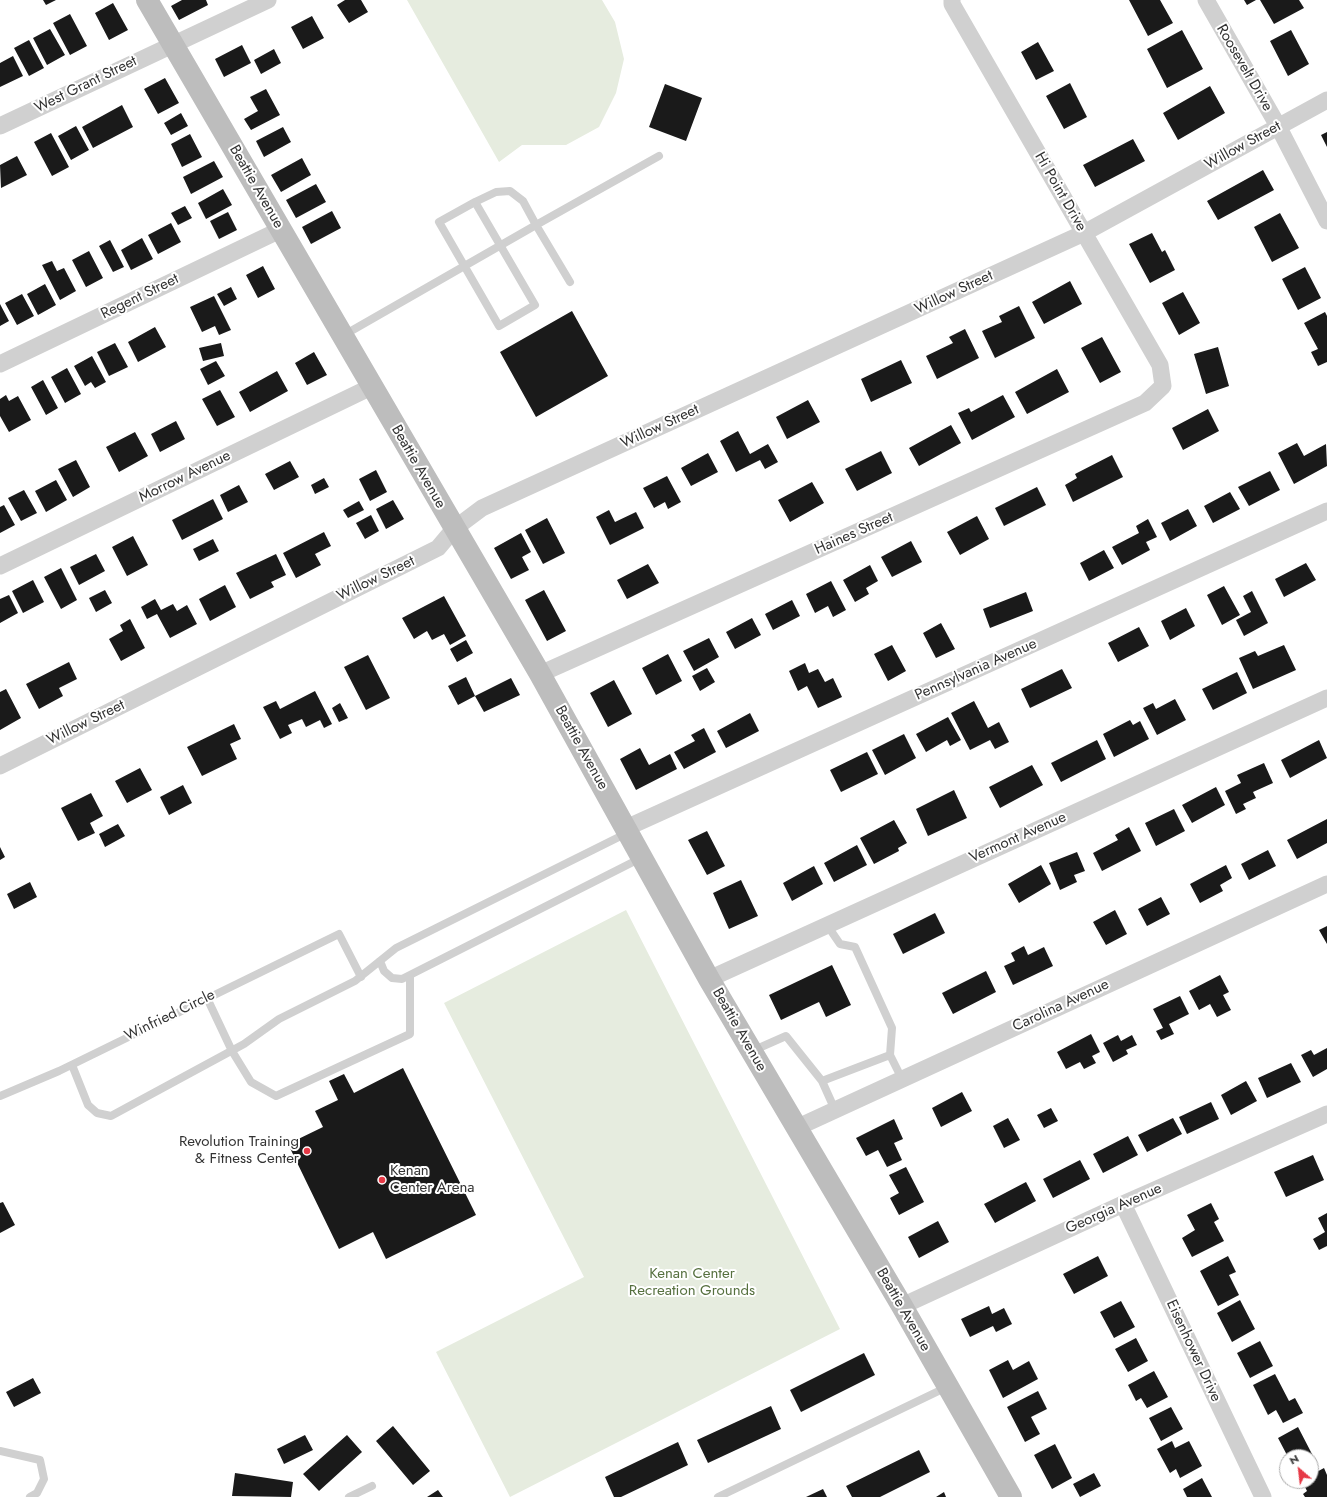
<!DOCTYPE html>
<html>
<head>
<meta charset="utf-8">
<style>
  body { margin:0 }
  #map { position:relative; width:1327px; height:1497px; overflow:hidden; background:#fff; font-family:Jost,sans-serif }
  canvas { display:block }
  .north { position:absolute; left:1279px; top:1449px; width:40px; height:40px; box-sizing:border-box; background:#fff; border:1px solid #adadad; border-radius:50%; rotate:332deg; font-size:11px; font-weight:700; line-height:16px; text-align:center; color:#333 }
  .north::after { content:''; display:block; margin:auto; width:14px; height:18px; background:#e63946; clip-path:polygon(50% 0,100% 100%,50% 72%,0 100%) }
</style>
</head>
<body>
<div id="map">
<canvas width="1327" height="1497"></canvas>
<div class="north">N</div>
</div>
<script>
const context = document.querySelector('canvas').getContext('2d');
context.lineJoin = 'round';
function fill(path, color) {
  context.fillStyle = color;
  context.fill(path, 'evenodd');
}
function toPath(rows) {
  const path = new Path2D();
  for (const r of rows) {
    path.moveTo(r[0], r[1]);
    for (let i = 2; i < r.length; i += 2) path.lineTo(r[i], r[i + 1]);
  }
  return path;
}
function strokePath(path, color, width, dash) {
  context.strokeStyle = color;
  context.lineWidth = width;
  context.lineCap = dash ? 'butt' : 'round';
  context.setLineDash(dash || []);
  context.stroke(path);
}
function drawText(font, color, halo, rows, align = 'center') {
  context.font = font + ' Jost,sans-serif';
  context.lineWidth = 4;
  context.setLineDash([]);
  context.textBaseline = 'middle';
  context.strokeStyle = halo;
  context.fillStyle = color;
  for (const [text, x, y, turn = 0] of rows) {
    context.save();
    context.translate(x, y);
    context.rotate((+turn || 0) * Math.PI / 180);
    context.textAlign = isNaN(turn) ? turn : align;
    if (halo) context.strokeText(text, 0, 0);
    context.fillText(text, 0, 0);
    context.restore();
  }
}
const green = toPath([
  [407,0,602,0,615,22,624,59,616,93,599,127,566,145,522,145,499,162],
  [626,910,840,1329,510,1497,436,1352,584,1277,444,1003]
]);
const building = toPath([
  [43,0,56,0,46,5],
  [182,0,206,0,208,5,179,20,171,6],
  [345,0,361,0,368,12,349,23,337,5],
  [1129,0,1160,0,1173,23,1148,36],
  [1244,0,1256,0,1247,5],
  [1260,0,1299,0,1304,8,1274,24],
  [113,3,128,30,109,40,95,13],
  [70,14,87,46,70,55,53,23],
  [312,16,324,38,303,49,291,27],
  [50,29,65,55,47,65,33,38],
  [1182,30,1203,69,1167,88,1147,49],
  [1291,30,1309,64,1288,76,1270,41],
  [29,40,44,68,29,76,14,48],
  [1038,42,1054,71,1036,80,1021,52],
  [242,45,251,63,224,77,215,59],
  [274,49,281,63,261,74,254,60],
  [13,56,23,76,0,87,0,63],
  [165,78,179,103,158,114,144,89],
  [1070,83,1087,117,1064,129,1046,96],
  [665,84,702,98,686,141,649,127],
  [1210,86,1225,113,1178,140,1163,113],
  [266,89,280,115,251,130,244,119,258,111,250,97],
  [122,105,133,127,93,148,82,127],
  [181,113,188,126,171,135,164,123],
  [76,126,89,150,71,160,58,136],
  [283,127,291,142,264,157,256,141],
  [1327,132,1327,147,1321,135],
  [51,133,69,167,52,176,34,142],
  [190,134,202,157,182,167,171,144],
  [1133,139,1145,161,1095,187,1083,165],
  [17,156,27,175,1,188,0,165],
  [302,158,311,175,281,192,271,175],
  [214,161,223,177,191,194,183,177],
  [1263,170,1274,190,1218,220,1207,201],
  [316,184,326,202,296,218,286,200],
  [223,189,232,205,206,219,198,203],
  [185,206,192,218,178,225,171,213],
  [332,211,341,228,311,244,302,227],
  [228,212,237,230,219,239,210,221],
  [1280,213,1299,248,1272,262,1254,227],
  [171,223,181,242,158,254,148,235],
  [1152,233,1162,252,1165,250,1175,270,1150,283,1129,244],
  [142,238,153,259,131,270,121,250],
  [110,240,124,267,113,272,99,246],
  [89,251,103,278,86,287,72,260],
  [52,261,57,271,64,268,76,291,60,300,42,265],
  [263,266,275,289,258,298,246,275],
  [1305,267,1321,298,1298,310,1282,279],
  [1070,281,1082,304,1044,324,1032,302],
  [45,284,56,305,38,315,27,294],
  [231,287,237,299,224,306,217,294],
  [1183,292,1200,323,1179,335,1162,303],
  [22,294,34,316,17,325,5,303],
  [214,296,231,330,219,335,215,326,202,332,190,307],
  [0,304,9,321,0,326],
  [1019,306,1035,338,995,358,982,331,1002,322,999,316],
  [572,311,608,376,536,417,500,352],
  [1325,312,1327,316,1327,362,1318,366,1311,352,1318,349,1304,323],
  [155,327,166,347,138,362,128,342],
  [965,329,979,358,937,379,926,356,953,343,949,337],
  [1102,337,1121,372,1100,383,1081,348],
  [115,343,128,367,109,376,97,352],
  [221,343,224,356,203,361,199,348],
  [1218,347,1229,386,1206,394,1194,354],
  [314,352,327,375,307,385,295,363],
  [92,356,106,382,95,388,91,382,85,386,74,366],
  [901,360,912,383,871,402,861,379],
  [216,361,225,376,208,385,200,369],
  [67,368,81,394,65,403,51,377],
  [1057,369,1069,392,1027,414,1015,392],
  [277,371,288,391,250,412,239,392],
  [43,380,58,408,46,415,31,387],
  [220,390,235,417,217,426,202,399],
  [6,395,9,401,18,396,31,420,9,432,0,416,0,399],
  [1003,395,1015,417,972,440,958,413,969,408,971,412],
  [808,400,820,422,787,439,776,417],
  [1208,409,1219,431,1183,450,1172,428],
  [176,421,185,439,160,452,151,434],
  [951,425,961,443,919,466,909,448],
  [738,431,750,454,768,444,778,462,765,469,760,460,736,472,720,441],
  [135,432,148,456,119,472,106,447],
  [1297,443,1304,456,1326,444,1327,466,1294,484,1278,453],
  [881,451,892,473,857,491,845,469],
  [708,453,718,472,691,486,681,468],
  [1112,455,1123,477,1073,502,1065,485,1077,478,1075,474],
  [76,460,90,487,73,497,58,469],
  [290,461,299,477,274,490,265,474],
  [376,470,387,492,370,501,359,479],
  [1270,471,1280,490,1249,506,1238,487],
  [667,476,681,502,668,509,665,502,654,508,643,488],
  [324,478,329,487,315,494,311,485],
  [56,480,67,500,46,512,35,491],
  [812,482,824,503,790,522,778,500],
  [239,485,248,502,228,512,220,495],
  [1037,487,1046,505,1004,526,995,508],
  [24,490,37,513,21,521,8,498],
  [1230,492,1240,509,1213,523,1204,506],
  [213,499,223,519,182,540,172,520],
  [393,500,404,519,386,529,376,509],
  [359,501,364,510,348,518,343,510],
  [4,505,15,525,0,533,0,507],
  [1188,509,1197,526,1170,541,1161,523],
  [609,510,615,522,636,512,644,528,610,545,596,517],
  [371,515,379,531,365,539,356,523],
  [977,516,989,539,960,555,947,532],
  [547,518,565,553,543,564,525,530],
  [1148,519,1157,537,1146,542,1150,550,1122,565,1112,547,1139,533,1136,526],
  [324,532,331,546,315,554,321,565,296,578,283,553],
  [521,533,531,552,522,557,529,570,511,579,494,548],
  [133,536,148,565,127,576,112,547],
  [213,539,219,551,199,561,193,549],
  [911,541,922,562,892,577,881,557],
  [1104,550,1114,568,1089,581,1080,563],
  [96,554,105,571,79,585,70,567],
  [276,554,286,575,271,582,274,587,250,599,236,573],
  [1306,563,1316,580,1284,597,1275,579],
  [648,564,659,583,627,599,617,580],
  [870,565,878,581,866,588,869,594,855,602,843,580],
  [61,568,77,600,61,609,44,577],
  [33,580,44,602,23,613,12,591],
  [831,581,846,610,833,617,828,606,815,613,806,594],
  [225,585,236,607,210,621,199,599],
  [1224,586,1240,615,1222,625,1207,595],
  [105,590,112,603,96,612,89,598],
  [544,590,566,631,547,641,525,600],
  [1252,591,1268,623,1244,636,1236,620,1251,612,1243,596],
  [1026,592,1033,611,990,628,983,609],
  [9,595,18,613,0,623,0,599],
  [444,596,466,636,450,645,444,634,432,640,427,631,414,639,402,618],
  [155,599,161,610,173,604,177,611,187,605,197,624,170,638,157,614,147,619,141,607],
  [792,600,800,616,773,630,765,614],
  [1186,608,1195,626,1170,640,1161,621],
  [752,618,761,635,735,649,726,632],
  [130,619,145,648,121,661,109,639,123,631,120,625],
  [941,623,955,649,936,658,923,633],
  [1139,627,1149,646,1118,662,1108,643],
  [709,638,719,657,694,671,683,651],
  [466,640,473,653,457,662,450,649],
  [892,645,906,671,888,681,874,654],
  [1284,645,1296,670,1253,689,1239,658,1255,651,1258,656],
  [668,654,682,681,656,695,642,668],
  [368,655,390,698,366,710,344,667],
  [69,662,77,679,59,688,63,696,39,709,26,684],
  [805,663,809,673,818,669,825,682,833,678,842,697,818,708,807,686,798,691,789,671],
  [707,668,715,682,700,691,692,676],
  [1062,669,1072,688,1030,708,1021,689],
  [1237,672,1247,693,1213,710,1202,689],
  [466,677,475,696,458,705,448,686],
  [511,678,520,695,484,712,475,696],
  [614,680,632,714,608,727,590,693],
  [6,689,21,718,0,730,0,692],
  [315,691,332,724,324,728,320,720,306,727,302,719,288,725,292,733,280,739,263,707,276,701,280,709],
  [1175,699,1186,720,1157,735,1143,708,1153,703,1156,709],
  [974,701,988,728,999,722,1009,742,995,749,990,740,970,750,951,713],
  [340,703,348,718,339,722,332,708],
  [750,713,759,731,726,748,717,731],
  [948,717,961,740,950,746,947,740,926,752,916,734],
  [1130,720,1133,725,1140,721,1149,739,1114,757,1103,734],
  [234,724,241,739,230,744,237,759,202,776,187,747],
  [704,728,716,752,684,769,674,752,695,741,691,735],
  [904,734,916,758,885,775,872,750],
  [1097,740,1106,759,1061,782,1051,763],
  [1319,740,1327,758,1290,778,1281,760],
  [640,748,649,765,670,754,677,769,636,790,620,759],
  [867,752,878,774,841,792,830,770],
  [1264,763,1273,783,1253,792,1256,798,1243,804,1246,809,1236,814,1225,791,1241,783,1237,775],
  [1032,765,1043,785,1000,808,989,787],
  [140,768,152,790,127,803,115,781],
  [183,785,192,803,169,815,160,797],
  [1216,787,1225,805,1192,823,1182,805],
  [954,790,967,818,928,836,916,809],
  [91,793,103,816,90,823,95,833,78,841,61,808],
  [1174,809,1185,831,1156,846,1145,823],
  [1327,819,1327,843,1297,859,1287,840],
  [894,820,907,843,898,848,899,851,874,864,860,838],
  [118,824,125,836,105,847,99,834],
  [1129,827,1141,851,1102,871,1093,853,1118,840,1115,835],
  [707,831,725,866,707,875,688,840],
  [857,845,867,865,834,882,824,863],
  [0,847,5,857,0,860],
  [1268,850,1276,866,1249,880,1241,864],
  [1077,852,1085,871,1074,875,1077,882,1060,890,1049,863],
  [1041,865,1051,884,1019,903,1008,884],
  [1226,865,1232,878,1220,885,1223,891,1200,903,1190,884],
  [814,866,823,884,792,901,783,883],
  [741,880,758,916,729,929,713,893],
  [30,882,37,897,14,909,7,894],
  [1161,897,1170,914,1147,926,1138,909],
  [1115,910,1127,934,1106,945,1093,922],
  [935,913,945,933,903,954,893,934],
  [1327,926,1327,944,1319,930],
  [1024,946,1028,955,1044,947,1053,966,1013,985,1004,966,1015,961,1011,953],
  [832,965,851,1005,826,1017,819,1002,781,1020,769,995],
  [986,971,996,992,953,1014,942,993],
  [1220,975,1229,992,1223,995,1231,1010,1217,1017,1210,1004,1199,1010,1189,991],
  [1180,996,1189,1014,1169,1024,1174,1034,1161,1040,1156,1031,1163,1028,1153,1009],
  [1091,1034,1100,1052,1092,1056,1096,1063,1084,1069,1080,1062,1066,1069,1057,1052],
  [1118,1035,1121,1041,1132,1035,1137,1045,1126,1050,1128,1054,1113,1062,1103,1043],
  [1327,1048,1327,1069,1313,1077,1301,1055,1311,1050,1314,1055],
  [1291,1063,1301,1082,1267,1098,1258,1078],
  [403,1068,476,1215,386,1259,373,1232,339,1249,288,1144,323,1127,315,1111,338,1100,329,1081,344,1074,354,1093],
  [1246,1081,1257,1101,1231,1115,1221,1095],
  [962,1092,972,1111,941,1127,932,1108],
  [1211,1102,1219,1119,1187,1134,1179,1117],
  [1051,1108,1058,1121,1044,1128,1037,1115],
  [1008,1118,1020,1140,1004,1148,993,1126],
  [1173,1118,1182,1134,1147,1152,1138,1135],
  [894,1119,903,1139,894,1143,902,1160,887,1167,878,1150,866,1156,856,1138],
  [1128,1136,1138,1155,1103,1173,1093,1154],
  [1313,1155,1324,1180,1286,1197,1274,1172],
  [1080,1160,1090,1179,1053,1198,1043,1179],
  [906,1167,924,1202,899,1215,890,1198,899,1193,889,1175],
  [1026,1182,1036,1201,995,1223,984,1204],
  [3,1202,15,1225,0,1233,0,1203],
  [1211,1203,1219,1219,1214,1222,1224,1241,1192,1257,1182,1238,1195,1230,1187,1215],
  [1327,1213,1327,1246,1319,1250,1313,1239,1325,1232,1318,1218],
  [938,1221,949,1242,919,1258,908,1237],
  [1098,1256,1108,1276,1074,1294,1063,1274],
  [1228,1256,1236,1272,1229,1275,1239,1295,1218,1306,1200,1271],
  [1240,1300,1255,1329,1232,1342,1217,1313],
  [1121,1301,1135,1327,1114,1338,1100,1312],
  [989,1306,992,1314,1004,1308,1012,1324,996,1332,993,1326,970,1337,961,1319],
  [1136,1338,1148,1361,1128,1372,1115,1349],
  [1260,1341,1273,1366,1250,1378,1237,1353],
  [864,1353,875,1375,801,1412,790,1390],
  [1008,1360,1013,1370,1029,1361,1038,1379,1003,1398,989,1370],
  [1154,1371,1168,1397,1147,1408,1141,1398,1136,1401,1128,1385],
  [1275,1374,1289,1401,1295,1398,1303,1413,1283,1423,1276,1410,1268,1415,1253,1385],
  [33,1378,41,1393,14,1407,6,1392],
  [1038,1391,1047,1409,1031,1417,1040,1434,1025,1442,1007,1407],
  [771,1406,781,1429,708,1463,697,1440],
  [1171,1407,1183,1429,1161,1441,1149,1418],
  [393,1426,430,1471,413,1485,376,1441],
  [1298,1427,1312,1454,1307,1457,1288,1457,1278,1438],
  [305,1435,313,1450,284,1464,277,1449],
  [347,1435,362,1452,319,1491,303,1474],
  [1172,1441,1175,1448,1189,1441,1202,1466,1180,1478,1176,1469,1170,1473,1157,1449],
  [678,1442,688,1465,621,1497,614,1497,605,1477],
  [1055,1444,1072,1478,1052,1489,1034,1455],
  [919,1450,930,1472,880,1497,852,1497,846,1486],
  [1324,1468,1327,1475,1327,1497,1305,1497,1303,1494,1307,1491,1302,1481,1311,1481,1311,1475],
  [235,1473,293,1482,291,1497,232,1496],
  [1094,1473,1101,1486,1080,1497,1073,1484],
  [1202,1478,1212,1497,1187,1497,1183,1489],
  [823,1489,827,1497,806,1497],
  [438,1490,443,1497,427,1497],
  [944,1492,946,1497,936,1497]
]);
const lane = toPath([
  [475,202,535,305,499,326,439,222,475,202],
  [475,202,496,192,510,191,523,201,536,225,659,156],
  [344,335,536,225,570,282],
  [827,925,840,944,855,947,892,1028,890,1055,902,1079],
  [380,961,384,971,392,978,402,979,641,858],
  [207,998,232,1051,251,1082,276,1096,410,1034,410,976],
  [752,1051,786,1036,822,1081],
  [72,1065,88,1105,97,1113,111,1116,244,1044,279,1019,355,981,396,948,627,833],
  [0,1096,59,1071,339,934,361,977],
  [835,1110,822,1081,890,1055],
  [0,1451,40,1460,44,1479,37,1493,30,1497],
  [349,1497,372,1486],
  [718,1497,947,1387]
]);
const street = toPath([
  [1206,0,1278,126,1327,221],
  [0,126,268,0],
  [0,364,280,230],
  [0,566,371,387],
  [540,674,1145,403,1163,386,1160,365,952,4,952,0],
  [0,766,438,548,454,529,482,508,1084,233,1327,100],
  [626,828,1327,511],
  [709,979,1327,698],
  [796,1128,1327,884],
  [1123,1204,1263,1497],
  [902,1306,1123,1204,1327,1114]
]);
const secondary = toPath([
  [147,0,540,674,709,979,902,1306,1011,1497]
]);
const markers = [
  [307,1151,4,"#e63946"],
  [382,1180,4,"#e63946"]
];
const streetNames = [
  ["Roosevelt Drive",1244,68,60],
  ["West Grant Street",86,85,-26],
  ["Willow Street",1243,146,-29],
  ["Beattie Avenue",256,187,60],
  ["Hi Point Drive",1060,192,60],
  ["Willow Street",954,293,-25],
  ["Regent Street",140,297,-26],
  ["Willow Street",660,427,-25],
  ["Beattie Avenue",418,467,60],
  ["Morrow Avenue",185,477,-26],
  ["Haines Street",854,534,-24],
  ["Willow Street",376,579,-26],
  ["Pennsylvania Avenue",976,670,-24],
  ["Willow Street",86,723,-26],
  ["Beattie Avenue",581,748,61],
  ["Vermont Avenue",1018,838,-24],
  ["Carolina Avenue",1061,1006,-25],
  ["Winfried Circle",170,1016,-26],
  ["Beattie Avenue",739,1030,60],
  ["Georgia Avenue",1114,1209,-24],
  ["Beattie Avenue",903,1310,60],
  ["Eisenhower Drive",1193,1351,65]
];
const poiNames = [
  ["Revolution Training",299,1142],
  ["& Fitness Center",299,1159],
  ["Kenan",390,1171,"left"],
  ["Center Arena",390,1188,"left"]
];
const parkNames = [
  ["Kenan Center",692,1274],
  ["Recreation Grounds",692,1291]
];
fill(green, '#e6ecdf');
fill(building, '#1a1a1a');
strokePath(lane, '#d0d0d0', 8);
strokePath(street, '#d0d0d0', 17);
strokePath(secondary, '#bdbdbd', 22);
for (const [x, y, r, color] of markers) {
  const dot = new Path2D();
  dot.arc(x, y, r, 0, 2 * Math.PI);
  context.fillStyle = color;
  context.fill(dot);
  strokePath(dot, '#fff', 1.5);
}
drawText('15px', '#333', '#fff', streetNames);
drawText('15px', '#333', '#fff', poiNames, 'right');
drawText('15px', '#56703f', '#fff', parkNames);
</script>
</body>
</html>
